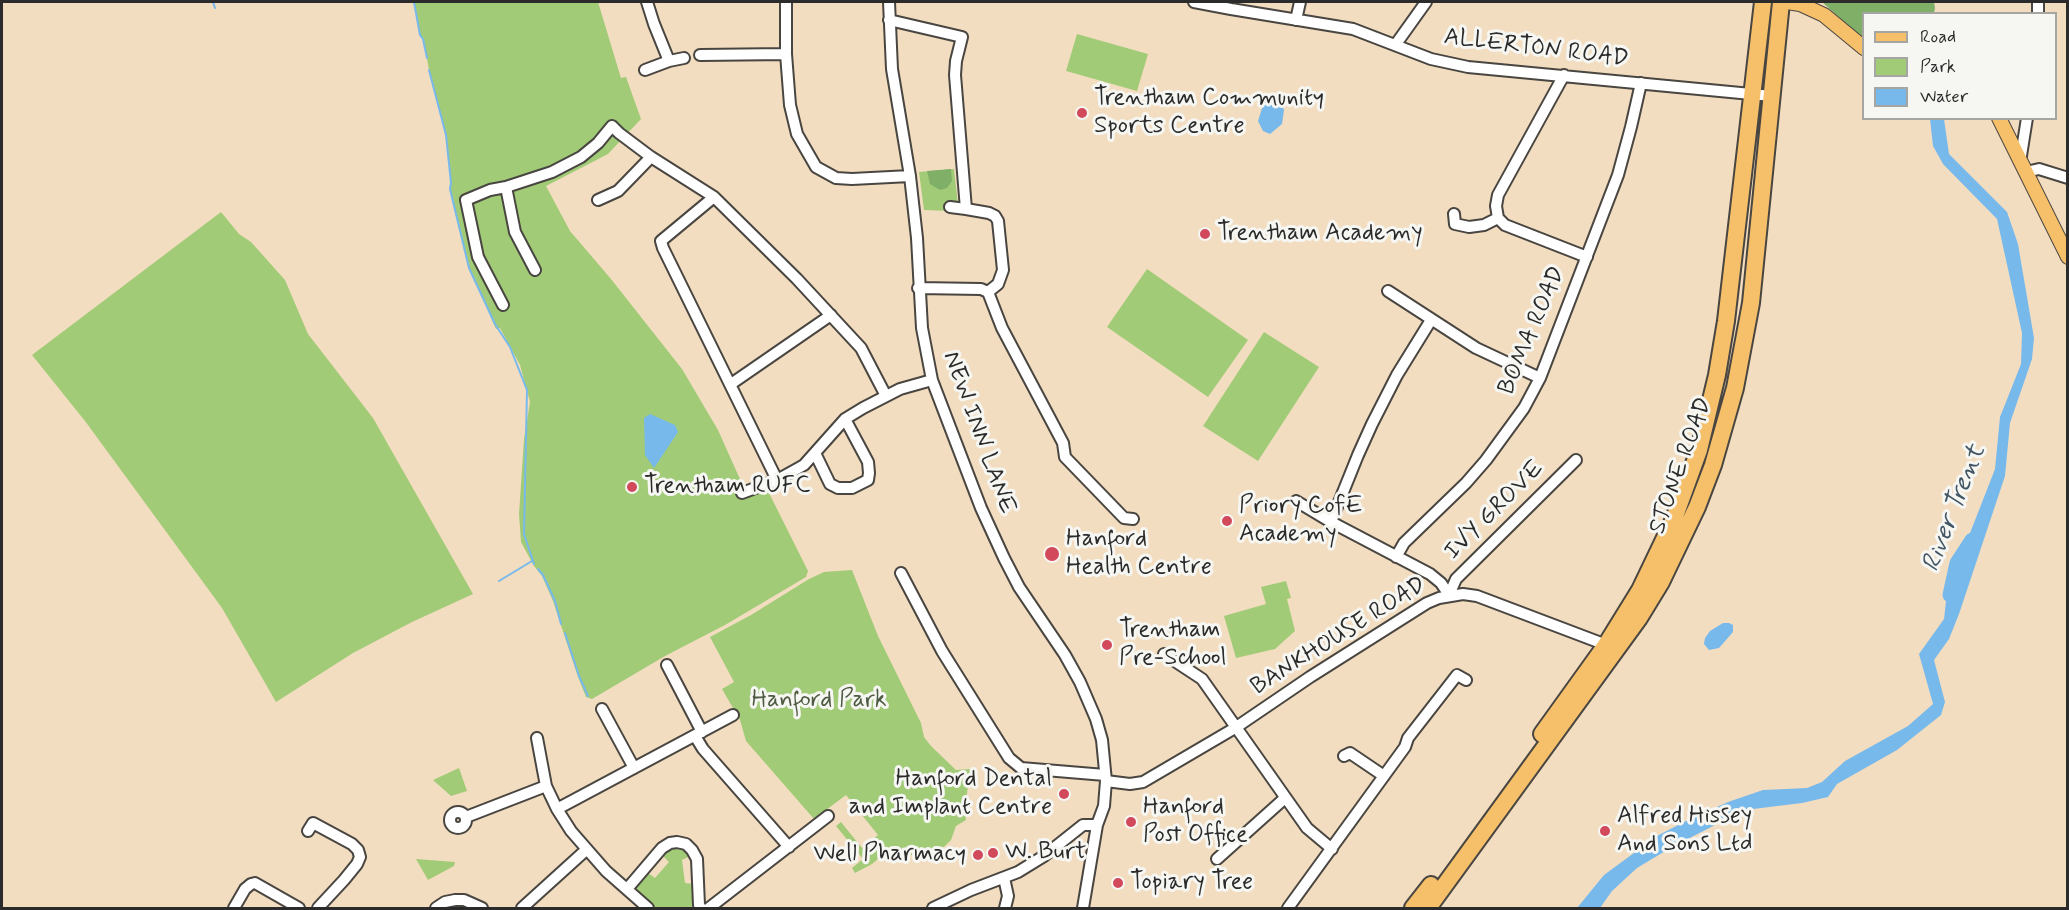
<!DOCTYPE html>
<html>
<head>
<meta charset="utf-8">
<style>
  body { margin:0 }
  #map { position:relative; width:2069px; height:910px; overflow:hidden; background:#f3ddc0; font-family:Mynerve,sans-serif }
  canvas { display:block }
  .frame { position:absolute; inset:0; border:3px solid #2b2b2b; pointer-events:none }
  .legend { position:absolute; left:1862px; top:12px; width:195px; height:108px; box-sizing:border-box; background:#f6f6f2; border:2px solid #a5a5a2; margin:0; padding:8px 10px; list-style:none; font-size:18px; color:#2b2b2b }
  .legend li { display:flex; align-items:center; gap:12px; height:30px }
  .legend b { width:30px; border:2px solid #a5a5a2 }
</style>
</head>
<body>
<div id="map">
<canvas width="2069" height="910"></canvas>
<div class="frame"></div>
<ul class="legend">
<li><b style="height:8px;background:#f6c06b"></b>Road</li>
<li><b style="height:16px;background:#a1cb77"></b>Park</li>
<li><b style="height:16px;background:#78b9ec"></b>Water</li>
</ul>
</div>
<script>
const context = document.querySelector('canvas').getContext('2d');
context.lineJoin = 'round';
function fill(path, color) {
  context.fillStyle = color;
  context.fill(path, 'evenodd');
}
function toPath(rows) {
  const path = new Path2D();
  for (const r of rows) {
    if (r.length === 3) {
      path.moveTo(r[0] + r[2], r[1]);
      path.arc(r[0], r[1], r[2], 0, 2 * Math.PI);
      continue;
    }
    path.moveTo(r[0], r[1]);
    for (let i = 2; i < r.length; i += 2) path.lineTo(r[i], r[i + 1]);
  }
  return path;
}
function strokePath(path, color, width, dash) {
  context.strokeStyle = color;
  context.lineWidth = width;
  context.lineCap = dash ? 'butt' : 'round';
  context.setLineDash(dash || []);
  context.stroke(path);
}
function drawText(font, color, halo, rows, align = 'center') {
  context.font = font + ' Mynerve,sans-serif';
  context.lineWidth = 6;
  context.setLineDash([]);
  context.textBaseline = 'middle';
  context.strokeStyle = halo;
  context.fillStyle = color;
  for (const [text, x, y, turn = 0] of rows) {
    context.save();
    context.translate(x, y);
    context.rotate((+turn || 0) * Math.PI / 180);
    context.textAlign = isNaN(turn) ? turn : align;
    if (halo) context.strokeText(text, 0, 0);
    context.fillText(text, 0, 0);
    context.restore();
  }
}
const green = toPath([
  [414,2,598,2,621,78,626,77,641,119,608,154,546,186,570,231,611,279,682,369,718,430,748,497,768,491,808,571,806,577,725,625,665,656,592,699,586,697,578,677,553,601,542,576,534,566,521,542,519,514,524,439,530,402,520,365,500,328,496,329,469,268,450,189,451,183,446,135,429,70,424,42,420,35],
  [1077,34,1148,54,1137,91,1066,71],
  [954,169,958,205,950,211,924,210,919,172],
  [221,212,239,234,251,242,285,280,308,334,373,418,473,594,412,622,353,653,276,702,222,608,85,421,32,355],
  [1147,269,1248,340,1208,397,1107,327],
  [1264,332,1319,367,1258,461,1203,426],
  [852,570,878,636,921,723,924,737,931,746,956,770,971,769,965,805,968,810,965,813,966,820,956,826,951,840,945,846,928,854,896,856,890,860,888,856,879,858,872,864,855,873,852,868,863,859,836,826,841,822,862,848,878,835,846,795,814,819,746,741,740,720,722,689,734,682,710,637,751,615,809,579,824,572],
  [1286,581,1291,598,1287,599,1295,631,1275,649,1236,658,1224,616,1266,604,1261,587],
  [459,768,467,791,451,796,433,780],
  [682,846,689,853,688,857,682,860,685,883,694,884,692,908,655,908,637,892,636,885,644,875,648,873,655,878,669,862,664,857,664,852,669,848],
  [416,859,455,862,454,866,428,880]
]);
const forest = toPath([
  [1822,2,1934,2,1935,8,1934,13,1864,14,1863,39],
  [951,169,952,181,947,188,940,190,930,184,927,171]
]);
const water = toPath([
  [1278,95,1284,110,1282,124,1270,134,1263,131,1258,121,1264,102,1270,97],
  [1930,119,1944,119,1949,154,2007,212,2018,244,2034,338,2032,359,2010,423,2005,476,1959,614,1949,639,1934,660,1945,702,1941,715,1897,750,1837,784,1828,797,1802,803,1753,809,1721,822,1672,847,1637,868,1612,891,1600,908,1577,908,1604,875,1657,836,1682,823,1728,802,1763,790,1807,788,1822,782,1845,761,1908,726,1933,704,1919,654,1944,619,1947,592,1995,469,2000,417,2021,364,2022,333,1997,219,1943,164,1933,146],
  [650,414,675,425,678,432,654,468,645,455,644,418],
  [1723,623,1729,623,1733,625,1733,632,1719,648,1709,650,1704,644,1705,638,1710,631]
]);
const stream = toPath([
  [213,2,215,8],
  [414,2,420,35,423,39,427,58],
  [429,70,446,135,451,183,450,189,469,268,495,324,510,347,527,390,524,534,534,564],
  [538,569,543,575,555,601,561,624],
  [499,581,532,561],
  [565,633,579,676,588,696]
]);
const river = toPath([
  [1950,595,1957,563,1972,540]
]);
const minor = toPath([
  [647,2,654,24,669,61],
  [786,2,786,54,790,105,797,134,816,167,836,178,852,179,910,176],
  [889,2,892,69,910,176,917,238,922,328,932,380,981,508,1004,558,1019,587,1065,655,1080,682,1096,719,1102,740,1106,781,1104,806,1097,825,1083,908],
  [1194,2,1231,9,1353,29,1431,59,1468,67,1772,96],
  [2038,2,2038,14],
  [889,20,962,37,956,61,955,75,966,209,989,213,995,216,998,221,1003,270,998,284,988,292],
  [1296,20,1300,2],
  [1396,44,1426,2],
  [700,55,786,54],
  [645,70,669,61,684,58],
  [1564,75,1498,195,1496,206,1498,218,1505,225,1587,257],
  [2020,162,2027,118],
  [2026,172,2039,169,2068,178],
  [506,187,515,232,535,270],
  [714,197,661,241,663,248,777,480],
  [598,200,618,191,651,157],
  [950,207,966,209],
  [1454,214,1455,224,1469,227,1484,225,1498,218],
  [918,288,981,289,988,292,1002,328,1063,443,1065,457,1124,518,1133,519],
  [1388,291,1476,348,1540,378],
  [503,305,478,257,466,200,490,190,506,187,552,172,581,157,598,143,612,126,619,133,651,157,714,197,797,279,861,348,886,396],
  [731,384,831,315],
  [815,453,830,484,838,488,852,488,868,480,869,473,868,462,845,419],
  [742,493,777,480,804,465,845,419,863,408,900,389,932,380],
  [1296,501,1331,522,1430,574,1441,583,1449,595],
  [1331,522,1358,455,1372,424,1397,375,1431,320],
  [1396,557,1404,543,1466,483,1486,460,1524,408,1540,378,1618,175,1631,127,1641,83],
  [901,573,942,651,1009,758,1021,768,1105,775],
  [1449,595,1456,579,1576,460],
  [1164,654,1202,679,1307,828,1332,849],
  [667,665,702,732],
  [602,709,634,768],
  [695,736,703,749,789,847],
  [537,738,546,786,557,809,571,831,606,871,648,908],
  [1344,756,1350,753,1384,776],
  [1106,781,1130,784,1143,782,1235,728,1310,677,1427,603,1439,598,1463,594,1477,596,1609,646],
  [557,809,733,715],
  [458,820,8],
  [466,817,546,786],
  [308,831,313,823,352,844,358,850,360,857,357,864,344,880,318,908],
  [1217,859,1285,798],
  [1004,878,1008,896,1005,908],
  [627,889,662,848,670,843,677,842,686,844,692,850,697,859,699,905,701,908],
  [234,908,245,889,251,884,255,883,299,908],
  [436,908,445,902,455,900,464,900,482,908],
  [522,908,586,850],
  [709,908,828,816],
  [933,908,971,890,1018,872,1044,856,1083,825,1097,825],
  [1288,908,1405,747,1408,738,1457,675,1466,680]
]);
const major = toPath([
  [1787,2,1800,4,1824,15,1864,48],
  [1999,118,2068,257]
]);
const highway = toPath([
  [1542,734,1606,645,1640,590,1674,519,1699,450,1717,375,1726,321,1763,2],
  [1413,908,1431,885],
  [1428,908,1639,618,1661,582,1697,507,1713,465,1735,388,1751,303,1781,2]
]);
const markers = [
  [1082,113,6,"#d1495b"],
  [1205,234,6,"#d1495b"],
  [632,487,6,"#d1495b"],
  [1227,521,6,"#d1495b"],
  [1052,554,8,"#d1495b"],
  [1107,645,6,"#d1495b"],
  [1064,794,6,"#d1495b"],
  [1131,822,6,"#d1495b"],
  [1605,831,6,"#d1495b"],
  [993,853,6,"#d1495b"],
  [978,855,6,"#d1495b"],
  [1118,883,6,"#d1495b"]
];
const streetNames = [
  ["ALLERTON ROAD",1536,49,7],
  ["BOMA ROAD",1533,331,-67],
  ["NEW INN LANE",978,433,70],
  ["STONE ROAD",1682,466,-70],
  ["IVY GROVE",1495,511,-45],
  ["BANKHOUSE ROAD",1339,637,-32]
];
const poiNames = [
  ["Trentham Community",1094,99],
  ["Sports Centre",1094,127],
  ["Trentham Academy",1217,234],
  ["Trentham RUFC",644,487],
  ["Priory CofE",1239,507],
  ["Academy",1239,535],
  ["Hanford",1066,540],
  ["Health Centre",1066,568],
  ["Trentham",1119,631],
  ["Pre-School",1119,659],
  ["Hanford Dental",1052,780,"right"],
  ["and Implant Centre",1052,808,"right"],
  ["Hanford",1143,808],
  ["Post Office",1143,836],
  ["Alfred Hissey",1617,817],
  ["And Sons Ltd",1617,845],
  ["W. Burt",1005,853],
  ["Well Pharmacy",966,855,"right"],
  ["Topiary Tree",1130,883]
];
const parkNames = [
  ["Hanford Park",819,701]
];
const waterNames = [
  ["River Trent",1955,509,-69]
];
fill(green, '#a1cb77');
fill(forest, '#80af68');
fill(water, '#78b9ec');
strokePath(stream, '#78b9ec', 2);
strokePath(river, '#78b9ec', 15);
strokePath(minor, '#494641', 14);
strokePath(major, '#494641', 16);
strokePath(highway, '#494641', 20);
strokePath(minor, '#fff', 10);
strokePath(major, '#f6c06b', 14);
strokePath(highway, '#f6c06b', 16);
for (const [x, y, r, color] of markers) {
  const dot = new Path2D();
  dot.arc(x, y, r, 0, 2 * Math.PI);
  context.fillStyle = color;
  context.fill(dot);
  strokePath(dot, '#f6f6f2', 2);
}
drawText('24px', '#2b2b2b', '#f6f6f2', streetNames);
drawText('24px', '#2b2b2b', '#f6f6f2', poiNames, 'left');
drawText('24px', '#4e5b42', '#f6f6f2', parkNames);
drawText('italic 26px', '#425665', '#f6f6f2', waterNames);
</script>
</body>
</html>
